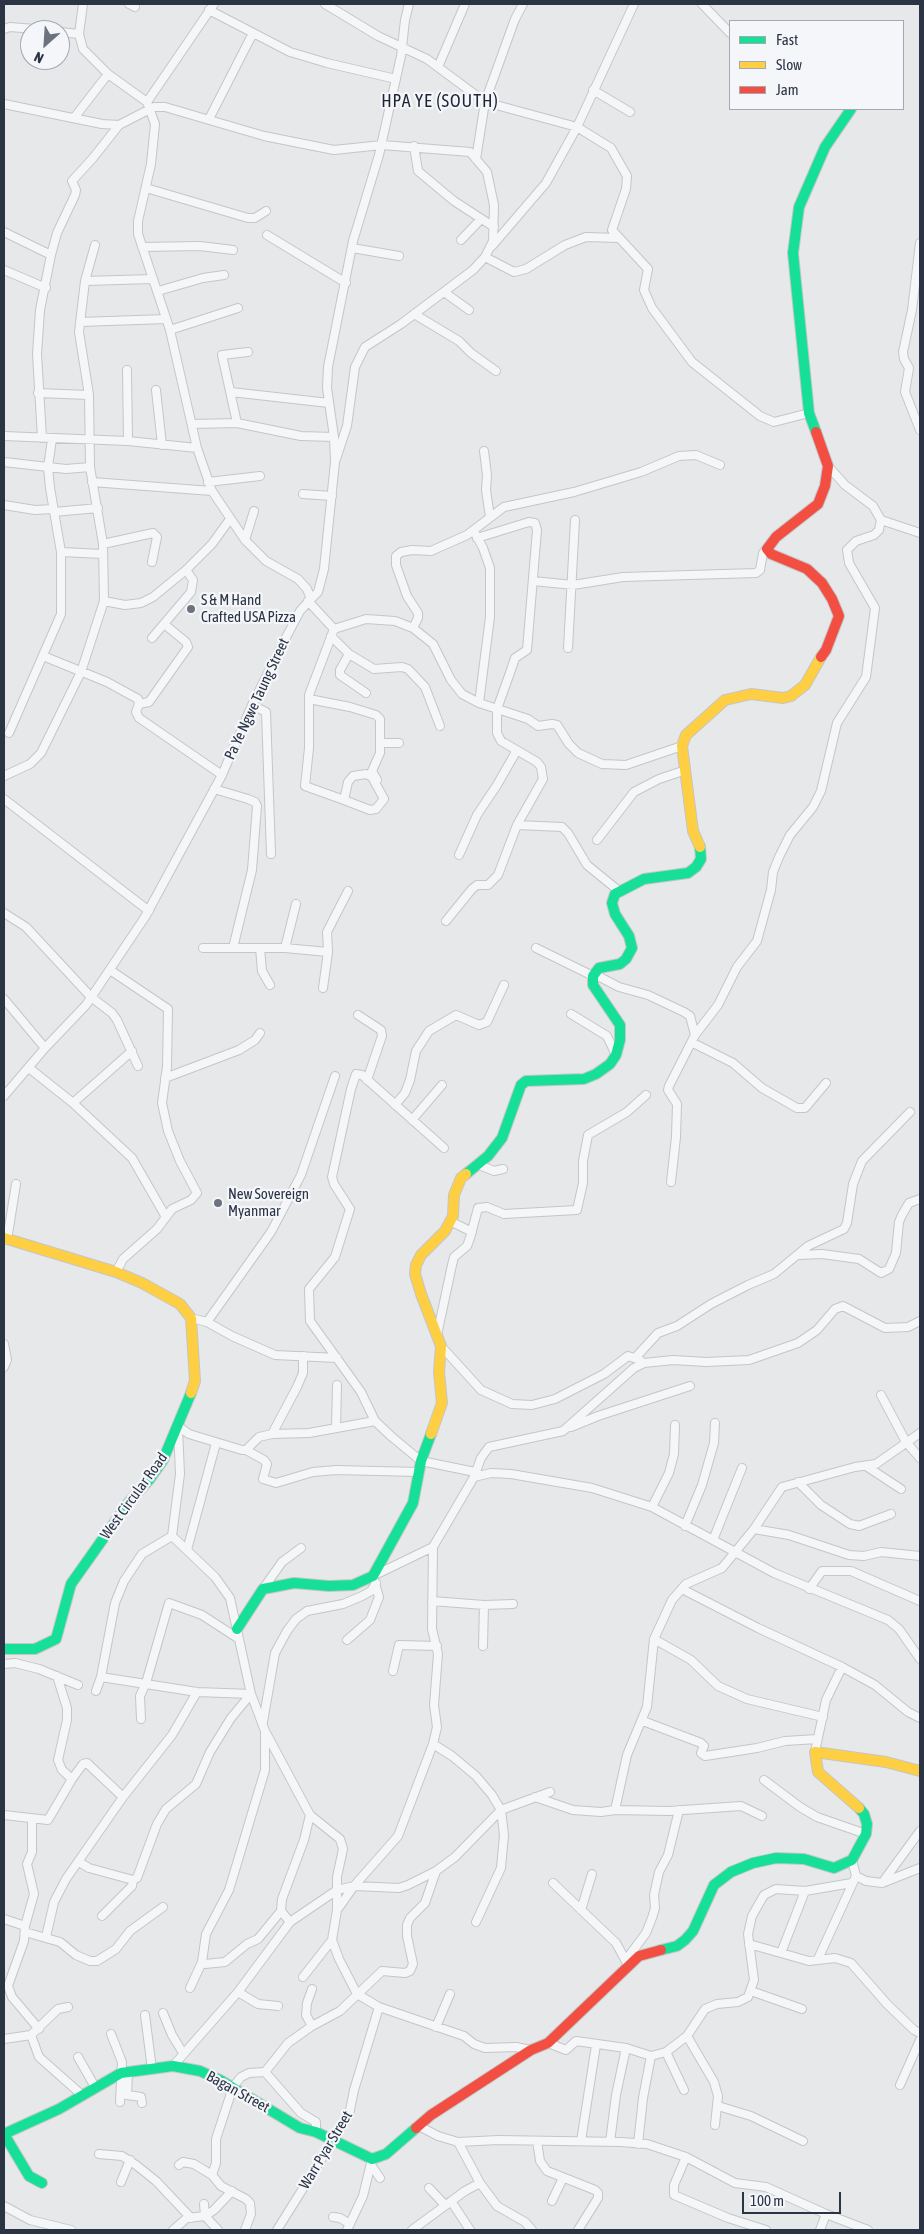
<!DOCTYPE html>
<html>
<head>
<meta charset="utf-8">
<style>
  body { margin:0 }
  #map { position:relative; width:924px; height:2234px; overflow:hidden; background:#e6e8ea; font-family:"Asap Condensed",sans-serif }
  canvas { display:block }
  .frame { position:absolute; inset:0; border:5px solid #2b3445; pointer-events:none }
  .legend { position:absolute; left:729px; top:20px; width:175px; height:90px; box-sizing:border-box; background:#f4f6f9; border:1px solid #a4a8b1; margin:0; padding:6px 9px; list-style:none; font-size:15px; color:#2b3445 }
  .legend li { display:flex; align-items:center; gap:10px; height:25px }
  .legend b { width:25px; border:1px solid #a4a8b1 }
  .north { position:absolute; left:20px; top:20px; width:50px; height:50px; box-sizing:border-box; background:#f4f6f9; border:1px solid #a4a8b1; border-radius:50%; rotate:206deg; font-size:14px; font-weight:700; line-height:20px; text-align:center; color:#2b3445 }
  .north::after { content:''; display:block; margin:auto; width:18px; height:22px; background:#6c737f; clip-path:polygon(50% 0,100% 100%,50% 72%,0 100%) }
  .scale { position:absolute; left:742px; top:2192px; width:99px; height:22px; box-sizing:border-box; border:2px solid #2b3445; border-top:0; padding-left:6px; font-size:15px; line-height:18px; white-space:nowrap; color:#2b3445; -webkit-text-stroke:4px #f4f6f9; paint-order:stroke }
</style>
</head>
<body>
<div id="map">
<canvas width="924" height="2234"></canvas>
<div class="frame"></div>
<ul class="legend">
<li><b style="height:6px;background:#16e098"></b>Fast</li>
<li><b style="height:6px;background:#ffcf43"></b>Slow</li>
<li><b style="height:6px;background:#f24e42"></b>Jam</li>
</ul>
<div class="north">N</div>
<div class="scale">100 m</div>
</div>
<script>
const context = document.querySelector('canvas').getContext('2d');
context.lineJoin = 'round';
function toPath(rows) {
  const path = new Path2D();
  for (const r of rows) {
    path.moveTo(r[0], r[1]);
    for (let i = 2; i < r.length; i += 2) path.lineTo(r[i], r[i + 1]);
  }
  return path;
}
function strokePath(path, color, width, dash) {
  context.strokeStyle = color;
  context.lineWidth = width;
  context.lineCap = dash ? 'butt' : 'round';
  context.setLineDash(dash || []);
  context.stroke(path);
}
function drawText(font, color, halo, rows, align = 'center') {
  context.font = font + ' "Asap Condensed",sans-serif';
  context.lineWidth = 4.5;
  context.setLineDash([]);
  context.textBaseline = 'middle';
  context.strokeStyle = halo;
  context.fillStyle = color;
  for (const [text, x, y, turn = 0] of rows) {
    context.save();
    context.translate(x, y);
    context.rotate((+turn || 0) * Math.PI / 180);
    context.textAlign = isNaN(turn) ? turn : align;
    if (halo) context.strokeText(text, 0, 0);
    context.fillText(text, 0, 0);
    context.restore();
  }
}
const street = toPath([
  [83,4,79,34,83,49,108,74,147,102,155,124,151,164,138,221,138,234,170,330,197,448],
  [129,4,135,7],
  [325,4,378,36,427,59,485,102,577,127,611,148,627,176,626,189,612,230,648,269,644,290,652,308,692,362,760,416,774,422,809,413],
  [702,4,730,33],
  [209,10,290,52,327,63,396,79],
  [4,29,10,27,48,30],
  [60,32,79,34],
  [438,67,465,4],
  [593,90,630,112],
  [147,102,214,4],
  [4,104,102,124,119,125,154,107,165,107,264,136,334,150,382,145,470,152,487,172,494,205,493,241,485,257,473,270,401,324,365,347,355,367,347,426,335,462],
  [74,118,108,74],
  [209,119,253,33],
  [414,146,418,171,454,201,494,227],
  [476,159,485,102,515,19,523,4],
  [146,188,248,218,255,218,266,211],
  [4,232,51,255],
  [267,235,346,283],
  [461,240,481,219],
  [920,243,912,310,903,352,904,359,909,368,905,392,920,430],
  [492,246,546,183,577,127,634,4],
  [142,247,200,246,233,250],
  [352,248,399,256],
  [485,257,514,272,526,269,565,245,586,237,618,238],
  [4,270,46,288],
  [85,281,153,279],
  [158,291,203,278,224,275],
  [444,292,469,310],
  [414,314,459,341,471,353,496,371],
  [80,322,166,319],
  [170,330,238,308],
  [127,370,128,441],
  [156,390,162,445],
  [231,392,329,403],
  [38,393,89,395],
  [237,423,222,355,248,352],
  [192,424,237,423,301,436,334,437],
  [4,436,128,441,197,448,212,491,245,540,266,561,298,579,307,589,311,599,300,611,282,645,252,705,222,775,145,917,86,1005,45,1048,4,1096],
  [42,438,37,354,40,310,51,255,57,233,75,195,76,190,72,181,93,158,119,125],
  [484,451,487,475,486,490,490,517],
  [4,462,66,469,90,467],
  [92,482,212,491],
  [208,482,260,476],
  [303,494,332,496],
  [4,505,35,510,53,509],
  [54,512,98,508],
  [881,520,920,533],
  [476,535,483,548,490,568,490,617,479,703],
  [245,540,254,511],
  [103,544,153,533,157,537,152,562],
  [61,552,103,554],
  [533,581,573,585,623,577,756,573,760,570,763,553,767,549],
  [311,599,318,592,324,569,335,462,334,437,327,388,328,367,353,241,379,155,401,56,405,20,409,4],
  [104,601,125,605,141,603,153,597,186,570,212,544,230,519],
  [308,601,334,629],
  [413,628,418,618,418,613,407,596,396,565,396,556,401,552,412,550,431,551,467,535,504,507,574,492,641,472,679,456,696,455,720,465],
  [334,629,366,619,395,621,413,628,433,644,451,680,462,694,479,703,528,719,538,726,552,724,557,725,569,744,578,753,602,764,626,765,682,746],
  [334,629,309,695,309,748,305,786,344,800,348,782,353,776,366,774,372,777,384,799,376,809,370,810,344,800],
  [331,636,349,654,374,669,402,667,408,669,425,687,440,726],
  [152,638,191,592,193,580,186,570],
  [568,648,575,520],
  [349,654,340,670,340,675,366,693],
  [43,656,107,682,138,699,139,704,136,712,139,718,222,775],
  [309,699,350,707,376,715,380,719,380,743,399,743],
  [139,704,149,702,188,647,186,642,164,624],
  [252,705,266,712,271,854],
  [9,733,61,614,61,552,50,488,48,467,52,439],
  [4,776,30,764,41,753,81,672,104,601,103,544,90,467,89,395,79,332,85,281,95,245],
  [377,780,372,771,380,753,380,743],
  [214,789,248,799,255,802,257,806,252,870,233,948],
  [4,799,149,911],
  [517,825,562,827,568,833,587,865,619,891],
  [597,840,634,792,659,779,686,770],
  [459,855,477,815,497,785,517,750],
  [4,913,26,927,91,997,112,1013,117,1020,138,1066],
  [446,921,472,889,477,885,488,885,498,875,517,825,543,779,541,767,537,762,501,741,497,733,497,709,511,670,515,658,527,650,537,530,535,523,529,522,477,538],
  [203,948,285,948,328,952],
  [260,948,262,971,270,985],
  [285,948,296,904],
  [536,948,593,976],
  [110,970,168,1009,167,1067,162,1103,168,1131,180,1161,197,1193,191,1200,172,1209,157,1229,123,1259,116,1272],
  [594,974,619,987,648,995,684,1012,690,1016,695,1035],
  [323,988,328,952,327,932,348,891],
  [4,999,45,1048],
  [571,1014,607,1036,616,1055],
  [358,1015,381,1030,382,1036,367,1080],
  [693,1043,733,1063,762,1088,797,1108,805,1108,826,1083],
  [29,1068,73,1103,132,1158,166,1217],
  [165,1078,239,1050,255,1040,260,1033],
  [73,1103,132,1051],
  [395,1105,405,1093,410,1080,416,1051,429,1031,456,1015,479,1025,487,1022,504,985],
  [412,1120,442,1085],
  [444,1148,362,1075,356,1074,351,1089,332,1177,334,1184,350,1209,335,1257,309,1289,310,1321,361,1392,375,1421,392,1437,421,1461,475,1472],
  [477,1164,494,1171,503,1169],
  [671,1182,676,1137,677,1104,668,1090,669,1086,695,1035,718,1005,737,967,757,941,771,890,773,872,779,857,790,835,813,807,821,791,837,723,866,677,875,608,849,563,847,550,856,541,874,535,879,530,881,520,873,506,845,485,828,466],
  [450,1221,472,1232],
  [7,1240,16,1184],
  [798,1255,822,1254,859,1259,881,1273,889,1269,896,1253,899,1222,902,1215,909,1203,920,1199],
  [191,1318,207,1322,232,1336,275,1355,337,1358],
  [207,1322,271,1232,301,1175,335,1076],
  [437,1335,452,1265,454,1257,467,1246,470,1238,478,1208,487,1207,504,1214,577,1210,583,1183,583,1161,588,1135,627,1112,646,1095],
  [4,1344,7,1360,4,1367],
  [441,1346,481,1390,512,1404,532,1405,555,1399,604,1374,628,1356,640,1360],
  [636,1357,658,1333,677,1326,711,1304,748,1285,774,1274,808,1246,844,1229,847,1223,853,1184,862,1161,910,1112],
  [881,1395,906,1442,920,1458],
  [178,1426,189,1434,242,1450,246,1450,259,1437,272,1434,309,1433,375,1421],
  [571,1427,598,1416,690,1386],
  [178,1428,180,1474,172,1536,215,1577,230,1598,251,1694,265,1731,310,1815,340,1839,343,1849,337,1877,337,1910,332,1940,339,1959,357,1994,379,2007,464,2036,474,2044,485,2048,516,2047,531,2050],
  [336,1428,337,1385],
  [272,1434,297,1387,303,1373,303,1356],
  [246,1450,264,1460,267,1464,263,1479,276,1483,313,1472,336,1470,419,1472],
  [866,1466,901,1489],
  [474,1477,491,1473,511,1474,592,1488,652,1507,774,1573,888,1620,899,1629,920,1659],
  [798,1482,821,1505,850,1524,859,1526,891,1514],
  [652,1507,669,1473,674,1454,675,1425],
  [685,1526,702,1485,714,1443,715,1423],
  [754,1529,789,1535,849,1555,864,1556,881,1552,920,1556],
  [713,1540,742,1468],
  [187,1550,216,1443],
  [263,1589,282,1562,301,1548],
  [682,1589,758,1628,842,1667,875,1685,908,1712,920,1718],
  [809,1589,822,1571,851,1571,920,1601],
  [432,1601,484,1605,513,1604],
  [654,1639,691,1660,718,1686,747,1699,823,1717],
  [347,1640,370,1620,379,1597,373,1576,433,1547],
  [483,1646,484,1605],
  [4,1664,15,1663,39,1669,78,1685],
  [393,1671,399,1645,437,1646],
  [57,1676,67,1708,67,1720,58,1760,62,1770,72,1779],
  [101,1677,197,1692,251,1694],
  [96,1691,101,1677,115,1603,124,1581,142,1554,172,1536],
  [141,1719,140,1696,146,1683,169,1603,202,1615,239,1639],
  [643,1721,701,1743,704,1746,701,1753,705,1756,757,1748,785,1741,817,1739],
  [263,1722,275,1653,287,1631,296,1619,307,1611,343,1604,362,1596,371,1591,376,1583],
  [433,1744,452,1756,476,1776,492,1795,501,1810,504,1835,501,1868,476,1922],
  [815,1752,826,1700,842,1667],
  [764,1780,800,1807,817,1817,866,1834],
  [535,1797,573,1810,601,1812,615,1810,627,1755,647,1707,654,1639,672,1600,686,1584,722,1568,754,1529,782,1487,855,1467,876,1464,920,1433],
  [615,1810,669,1811,741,1806,762,1816],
  [4,1815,48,1820,72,1779,83,1764,87,1763,123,1797],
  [32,1819,32,1852,27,1864,34,1894,25,1926,24,1941,8,1986,12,1997,39,2029],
  [852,1860,856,1876,866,1881,882,1883,920,1868],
  [79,1862,89,1868,133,1880,137,1878,157,1824,166,1809,196,1784,210,1752,231,1718,251,1694],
  [553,1883,616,1943,627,1963],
  [882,1883,920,1831],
  [337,1910,354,1886,398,1836,433,1744,437,1727,434,1705,438,1654,432,1629,433,1547,474,1477,481,1458,489,1447,563,1431,634,1368,644,1363,673,1360,706,1362,749,1360,798,1343,817,1330,835,1309,843,1306,885,1328,908,1327,920,1321],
  [581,1910,592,1874],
  [102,1916,132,1886,133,1880],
  [4,1919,25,1926],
  [290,1922,281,1911,282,1899,304,1840,310,1815],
  [25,1932,60,1942,76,1955,90,1961,97,1961,116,1949,130,1931,163,1907],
  [46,1937,54,1902,66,1879,123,1797,172,1735,197,1692],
  [749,1944,809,1961,835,1958,851,1963,887,2004,914,2030,920,2033],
  [781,1953,805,1891],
  [818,1959,856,1876],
  [626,1960,646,1933,652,1918,655,1908,654,1895,659,1872,668,1855,679,1810],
  [202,1962,205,1964,225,1962,247,1944,258,1939,281,1911],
  [303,1977,332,1940],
  [190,1988,202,1962,206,1934,229,1890,265,1770,265,1733],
  [312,1989,307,2003,306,2015,312,2026],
  [751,1991,802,2009],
  [238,1992,258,2004,278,2006],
  [163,2013,172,2035,183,2053],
  [145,2015,152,2069],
  [436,2027,450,1994],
  [111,2034,122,2062,120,2102],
  [31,2035,39,2057,82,2095],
  [687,2036,714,2082,718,2096,715,2125],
  [4,2039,31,2035,58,2009,68,2007],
  [548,2043,566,2050,576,2041,626,2048,651,2056,666,2052,687,2036,705,2009,717,2004,738,2002,748,1997,754,1980,748,1934,752,1916,764,1895,776,1889,805,1891,852,1883],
  [666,2052,684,2090],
  [78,2057,95,2087],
  [173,2066,238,1992,290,1922,337,1890,354,1886,399,1888,408,1885,436,1871,455,1857,501,1810,550,1792],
  [128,2072,127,2095,141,2097,142,2103],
  [900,2085,920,2040],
  [718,2106,751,2116,803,2141],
  [419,2126,438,2136,458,2142,499,2140,621,2142,647,2144,686,2157,735,2183,766,2187,826,2214,868,2230],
  [316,2132,316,2122,301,2113,265,2072,288,2043,312,2026,340,2011,382,1971,405,1973,410,1971,413,1964,407,1936,407,1925,410,1918,425,1903,436,1871],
  [537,2141,540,2161,547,2171,595,2190,598,2193,598,2198,578,2230],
  [581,2141,596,2045],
  [458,2142,480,2183,497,2206,525,2222,532,2230],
  [610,2142,616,2095,626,2048],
  [638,2144,643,2098,651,2056],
  [99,2154,122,2156,136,2165,156,2181,191,2218],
  [686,2157,674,2185,674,2195,728,2218,766,2230],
  [179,2165,183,2162,194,2164,212,2175,221,2186,246,2199,250,2203,251,2214,245,2230],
  [371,2165,380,2178],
  [212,2175,216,2163,216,2139,233,2087,241,2077,249,2073,265,2072],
  [121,2182,130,2160],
  [429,2188,445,2205],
  [451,2201,470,2230],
  [552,2201,563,2178],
  [204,2204,205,2216,218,2230],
  [4,2206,30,2220,71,2230],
  [333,2217,340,2218,350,2224],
  [173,2230,187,2218,205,2216,214,2210,232,2191],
  [277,2230,349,2115,354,2090,379,2007],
  [347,2230,363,2196,372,2159],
  [412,2230,465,2191,480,2183],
  [820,2230,826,2214]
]);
const fast = toPath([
  [816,432,809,413,793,253,799,207,825,147,851,109],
  [466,1174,488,1156,502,1138,521,1085,526,1081,584,1079,596,1074,610,1064,616,1055,620,1040,620,1025,593,985,593,976,599,968,620,964,626,959,632,948,629,936,615,914,612,903,615,894,644,879,688,873,696,867,701,859,700,847],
  [237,1629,263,1589,294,1583,329,1586,353,1585,373,1576,413,1503,421,1461,431,1434],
  [4,1649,35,1649,56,1639,71,1584,129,1502,149,1480,163,1460,191,1393],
  [661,1950,677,1946,685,1940,693,1931,714,1885,731,1872,753,1863,776,1858,804,1859,834,1868,852,1860,866,1834,867,1824,864,1814,859,1808],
  [42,2183,29,2176,4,2134,59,2109,121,2073,173,2066,200,2071,220,2080,300,2128,316,2132,372,2159,386,2154,416,2128]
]);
const slow = toPath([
  [700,847,693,831,682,746,686,735,725,700,751,694,783,698,791,696,805,685,821,657],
  [4,1238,116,1272,142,1283,180,1304,191,1318,195,1381,191,1393],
  [431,1434,442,1403,439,1372,441,1346,421,1294,415,1274,416,1265,421,1255,445,1231,453,1216,454,1195,461,1178,466,1174],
  [859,1808,818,1772,815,1752,886,1762,920,1771]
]);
const jam = toPath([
  [816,432,828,466,825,486,818,504,776,537,767,549,771,554,807,569,822,583,832,599,839,616,826,650,821,657],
  [416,2128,431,2115,531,2050,548,2043,639,1956,661,1950]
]);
const markers = [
  [191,609,5,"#6c737f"],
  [218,1203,5,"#6c737f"]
];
const poiNames = [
  ["S & M Hand",201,600],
  ["Crafted USA Pizza",201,617],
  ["New Sovereign",228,1194],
  ["Myanmar",228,1211]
];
const streetNames = [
  ["Pa Ye Ngwe Taung Street",257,699,-65],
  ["West Circular Road",134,1496,-54],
  ["Bagan Street",238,2092,29],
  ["Warr Pyar Street",326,2150,-59]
];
const quarterNames = [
  ["HPA YE (SOUTH)",440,101]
];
strokePath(street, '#c4c6c8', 10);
strokePath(fast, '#c4c6c8', 12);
strokePath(slow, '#c4c6c8', 12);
strokePath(jam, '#c4c6c8', 12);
strokePath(street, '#f5f6f7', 8);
strokePath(fast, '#16e098', 10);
strokePath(slow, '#ffcf43', 10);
strokePath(jam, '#f24e42', 10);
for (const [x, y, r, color] of markers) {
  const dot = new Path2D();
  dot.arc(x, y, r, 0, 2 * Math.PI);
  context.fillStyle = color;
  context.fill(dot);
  strokePath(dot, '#f4f6f9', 2);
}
drawText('15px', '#2b3445', '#f4f6f9', poiNames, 'left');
drawText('15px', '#2b3445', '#f4f6f9', streetNames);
context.letterSpacing = '1px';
drawText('18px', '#1d2536', '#f4f6f9', quarterNames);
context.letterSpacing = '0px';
</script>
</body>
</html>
